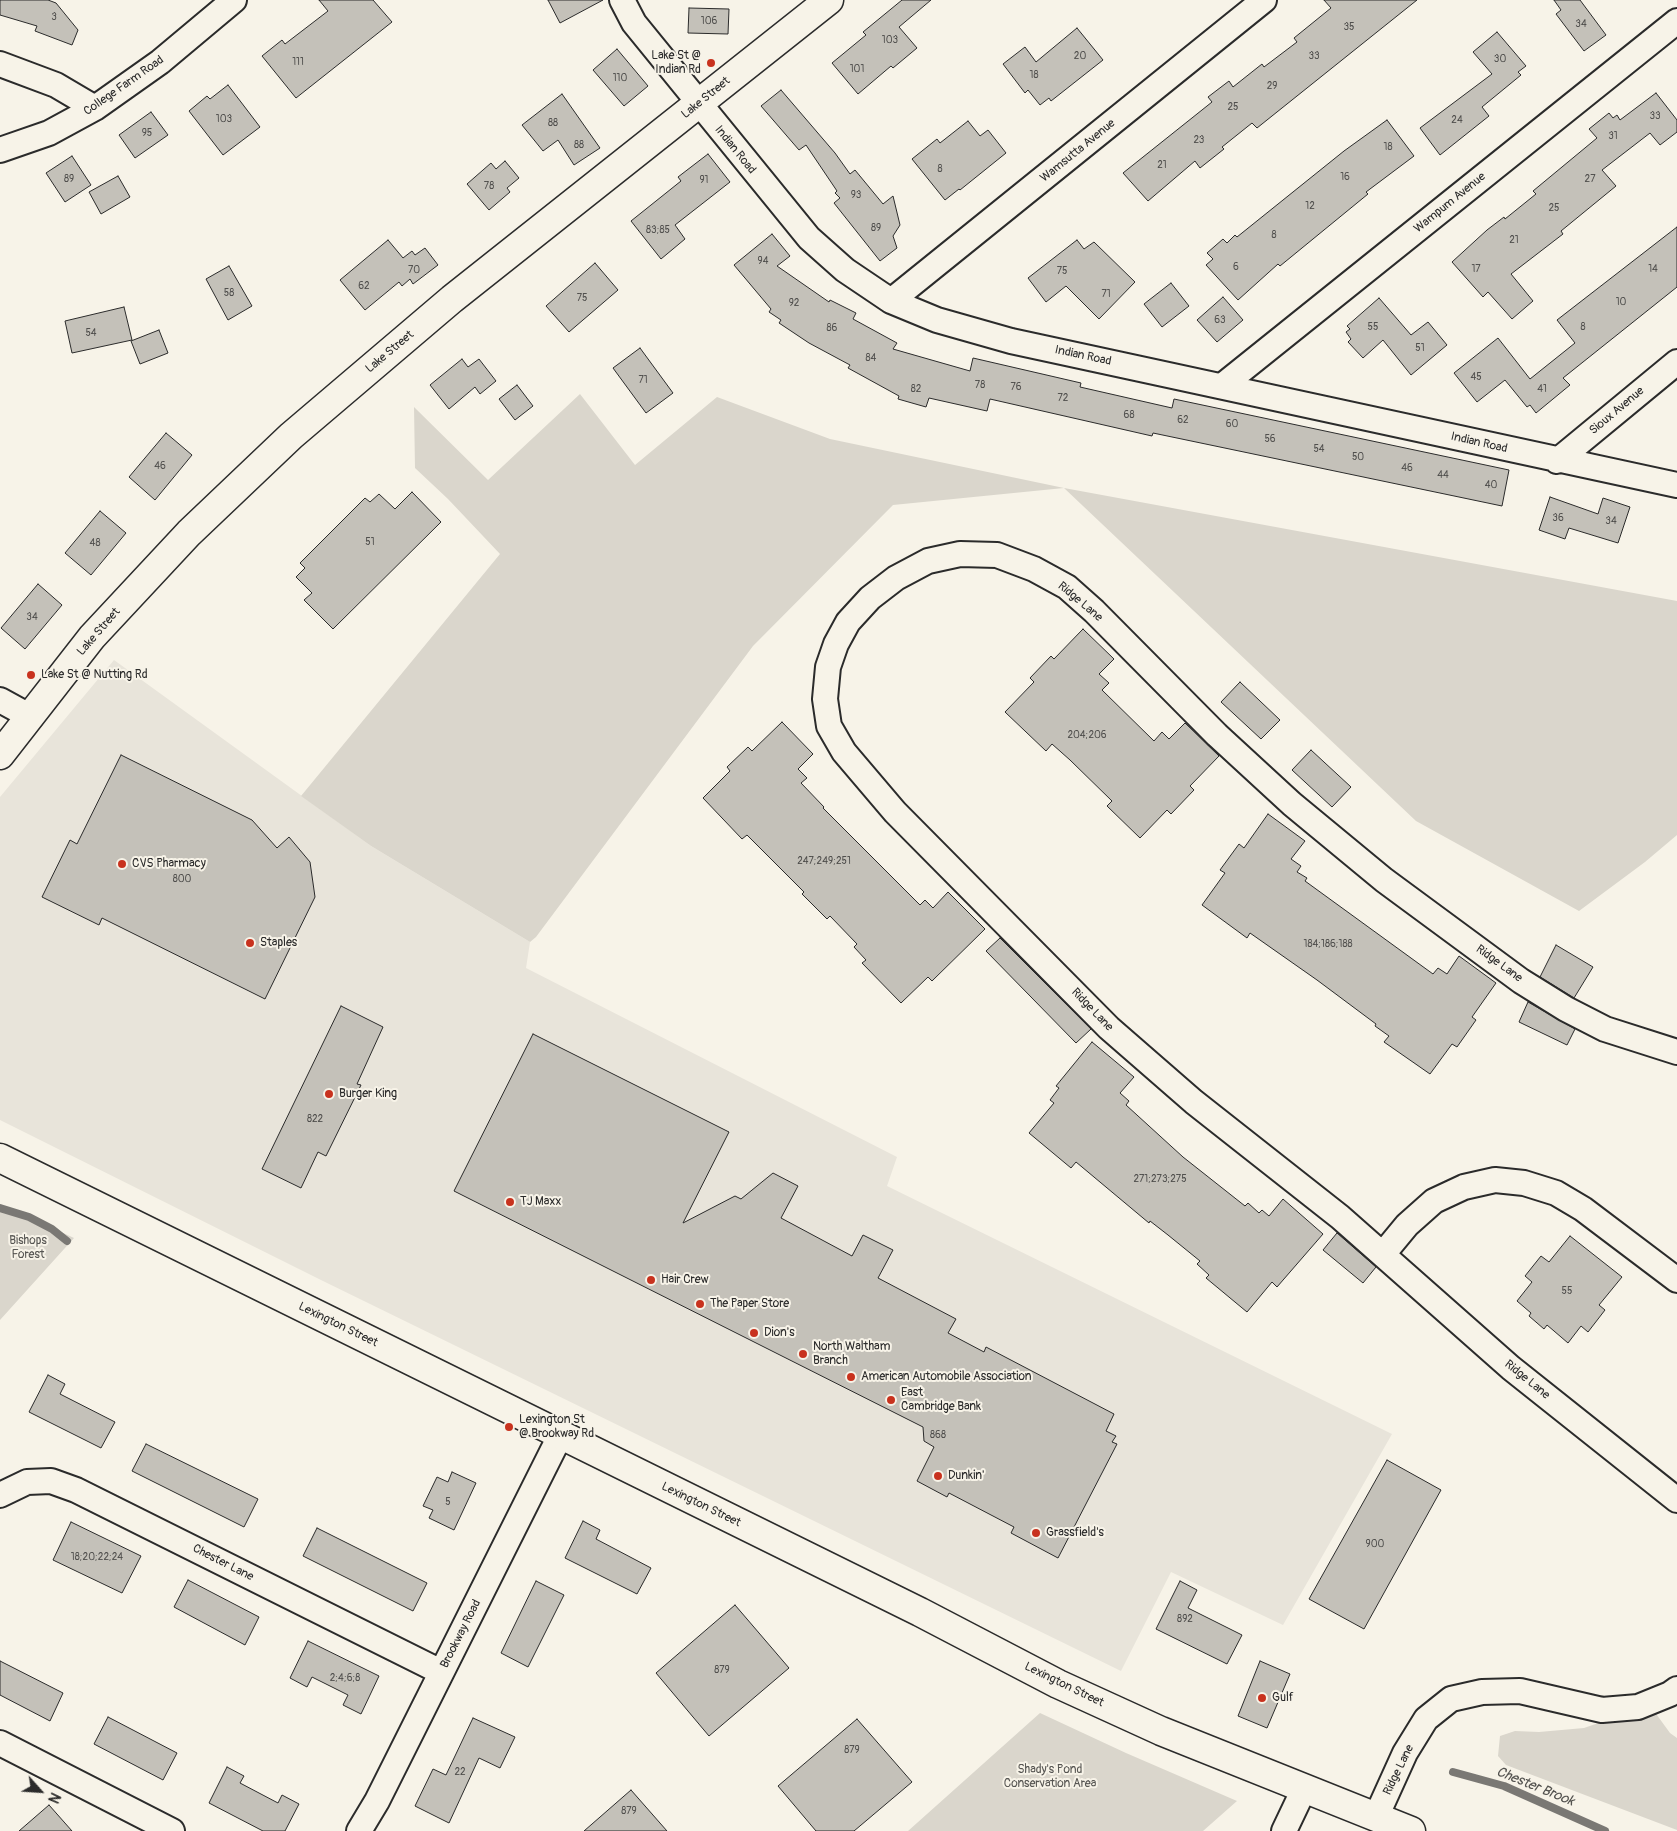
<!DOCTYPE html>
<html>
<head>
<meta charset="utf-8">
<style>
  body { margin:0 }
  #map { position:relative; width:1677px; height:1831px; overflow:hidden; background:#f7f3e8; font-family:Pangolin,sans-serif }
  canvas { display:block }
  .north { position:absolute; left:15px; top:1766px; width:50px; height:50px; -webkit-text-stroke:4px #f7f3e8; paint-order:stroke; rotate:116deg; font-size:14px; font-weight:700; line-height:20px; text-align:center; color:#2b2b2b }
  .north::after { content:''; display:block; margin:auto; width:18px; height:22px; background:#2b2b2b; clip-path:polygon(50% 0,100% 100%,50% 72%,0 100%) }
</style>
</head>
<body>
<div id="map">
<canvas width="1677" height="1831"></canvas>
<div class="north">N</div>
</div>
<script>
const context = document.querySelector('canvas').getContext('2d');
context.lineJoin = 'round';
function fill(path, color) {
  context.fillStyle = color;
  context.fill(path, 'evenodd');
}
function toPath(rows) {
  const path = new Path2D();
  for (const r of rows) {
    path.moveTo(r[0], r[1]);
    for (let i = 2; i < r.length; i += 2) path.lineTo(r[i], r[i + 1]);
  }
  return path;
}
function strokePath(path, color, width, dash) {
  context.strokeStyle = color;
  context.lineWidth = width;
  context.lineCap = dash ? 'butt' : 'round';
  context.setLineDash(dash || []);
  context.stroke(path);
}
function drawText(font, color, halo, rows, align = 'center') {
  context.font = font + ' Pangolin,sans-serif';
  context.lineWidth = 4;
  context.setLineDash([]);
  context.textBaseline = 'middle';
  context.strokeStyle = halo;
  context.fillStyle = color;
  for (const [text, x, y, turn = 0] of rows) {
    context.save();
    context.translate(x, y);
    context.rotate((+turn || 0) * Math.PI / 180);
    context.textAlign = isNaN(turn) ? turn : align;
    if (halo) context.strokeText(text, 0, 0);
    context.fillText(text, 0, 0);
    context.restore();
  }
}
const built = toPath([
  [114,660,371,846,530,942,526,968,897,1157,887,1186,1392,1434,1283,1625,1171,1572,1121,1671,323,1281,0,1120,0,797]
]);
const green = toPath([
  [580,394,635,465,717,397,830,439,1064,488,1677,601,1677,835,1645,862,1579,911,1416,821,1064,488,893,505,753,646,536,937,530,942,371,846,301,796,500,554,448,499,415,468,414,407,488,480],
  [0,1204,74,1238,0,1320],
  [1633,1711,1654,1711,1670,1733,1677,1738,1677,1830,1506,1765,1498,1756,1500,1736,1515,1731,1539,1732,1584,1728],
  [1040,1713,1126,1753,1237,1801,1203,1831,908,1831]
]);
const stream = toPath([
  [0,1208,29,1217,52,1229,67,1241],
  [1453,1772,1504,1786,1605,1831]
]);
const building = toPath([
  [0,0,48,0,56,3,78,30,72,45,35,31,37,26,0,15,0,0],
  [319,0,373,0,392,22,296,98,262,56,282,40,285,44,328,11,319,0],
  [548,0,603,0,560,23,548,0],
  [902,0,931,0,899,27,917,48,893,68,891,66,858,94,832,63,866,35,863,32,902,0],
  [1324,0,1417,0,1257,128,1252,123,1222,147,1224,149,1200,168,1195,161,1148,201,1123,173,1212,102,1208,97,1229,81,1233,87,1262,64,1264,67,1297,42,1294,38,1331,8,1324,0],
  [1554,0,1580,0,1606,35,1584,51,1556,14,1561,10,1554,0],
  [689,8,729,9,728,34,688,33,689,8],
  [1077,28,1103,60,1051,101,1049,98,1040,105,1028,90,1025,93,1003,64,1025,47,1036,62,1077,28],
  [1497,32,1526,66,1518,72,1521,75,1482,107,1489,116,1440,155,1420,128,1492,74,1473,52,1497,32],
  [617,49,648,86,624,106,593,70,617,49],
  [228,85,260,127,223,155,189,111,207,96,210,99,228,85],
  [781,90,835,153,850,174,855,170,883,204,893,196,900,225,893,236,897,248,880,261,834,203,840,198,835,193,837,191,806,145,799,150,761,106,781,90],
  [1656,93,1677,120,1677,132,1660,145,1650,133,1602,170,1616,186,1561,231,1563,234,1511,274,1533,301,1512,319,1488,292,1483,297,1452,262,1487,230,1504,217,1505,219,1536,194,1533,191,1597,138,1589,129,1609,113,1613,118,1617,115,1620,120,1656,93],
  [562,94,600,148,574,165,558,140,543,151,522,125,562,94],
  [151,112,168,135,135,158,119,135,151,112],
  [1387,120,1414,156,1366,192,1368,194,1280,266,1278,264,1238,300,1206,265,1213,259,1207,253,1223,239,1227,243,1235,235,1237,237,1344,151,1387,120],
  [968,121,980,136,988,130,1006,153,960,190,959,189,945,200,912,159,937,139,940,143,968,121],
  [708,154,730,182,675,225,685,239,661,259,631,221,681,181,678,177,708,154],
  [72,156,91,185,65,202,46,173,72,156],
  [505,161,519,178,507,188,510,192,489,210,467,184,491,163,496,169,505,161],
  [118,176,130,197,101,214,89,192,118,176],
  [1677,227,1677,287,1563,378,1570,385,1536,413,1530,405,1527,407,1505,380,1477,402,1454,373,1498,338,1530,379,1575,343,1557,320,1677,227],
  [772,234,790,256,777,266,829,302,830,300,856,313,853,319,897,343,893,349,970,371,973,358,1081,383,1080,387,1172,408,1174,399,1509,470,1502,506,1153,433,1152,436,990,399,987,411,929,398,926,407,898,399,899,396,848,368,850,365,809,343,779,323,781,320,769,312,771,309,734,265,772,234],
  [388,240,403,258,412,251,415,255,425,248,438,265,413,284,410,279,402,286,399,282,365,310,340,280,388,240],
  [1077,240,1084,249,1094,242,1135,282,1099,319,1066,286,1046,302,1028,278,1077,240],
  [595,263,618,290,569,332,546,306,595,263],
  [229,266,252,306,228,320,206,279,229,266],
  [1171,283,1189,306,1162,327,1144,304,1171,283],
  [1223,297,1243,320,1217,342,1197,320,1223,297],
  [1379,298,1411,335,1428,322,1447,345,1411,375,1383,340,1363,358,1348,342,1351,339,1346,332,1350,329,1347,326,1379,298],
  [124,307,132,340,72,353,65,321,124,307],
  [159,330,168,353,140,364,131,341,159,330],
  [640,348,673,393,646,413,613,368,640,348],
  [462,359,468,367,479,359,496,381,480,394,475,387,449,409,430,385,462,359],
  [517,385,533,406,515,420,499,399,517,385],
  [166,433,192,455,155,500,129,477,166,433],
  [412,492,441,522,333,629,304,600,312,593,296,577,305,568,300,563,365,498,370,502,379,494,395,509,412,492],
  [1550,497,1598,514,1603,498,1630,507,1618,543,1569,528,1565,539,1539,530,1550,497],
  [100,511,126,533,91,575,65,553,100,511],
  [38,584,62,605,25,649,1,628,38,584],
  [1083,629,1114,659,1099,674,1109,683,1102,690,1154,741,1162,732,1169,739,1185,723,1219,756,1190,786,1194,790,1171,814,1167,810,1140,838,1107,806,1112,801,1070,760,1052,744,1046,751,1005,712,1034,682,1030,678,1051,656,1054,659,1083,629],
  [1240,682,1280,720,1261,739,1221,702,1240,682],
  [782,722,813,754,798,769,807,778,801,783,824,807,823,808,920,905,925,900,933,908,948,892,985,929,932,981,928,977,901,1003,862,963,866,960,854,947,857,944,830,916,827,919,802,894,804,892,747,835,742,839,703,798,730,771,727,767,748,747,752,751,782,722],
  [1311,750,1351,787,1332,807,1292,770,1311,750],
  [121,755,252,820,277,848,289,837,310,862,315,897,265,999,102,918,99,925,42,897,70,840,77,844,121,755],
  [1268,814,1305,841,1291,859,1301,866,1297,872,1307,878,1305,881,1433,974,1438,968,1447,974,1459,956,1496,983,1472,1017,1476,1020,1457,1047,1452,1044,1430,1074,1384,1042,1389,1036,1375,1026,1376,1024,1317,980,1250,933,1247,938,1202,905,1225,873,1220,870,1239,844,1244,848,1268,814],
  [1000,938,1091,1029,1076,1043,986,951,1000,938],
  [1556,945,1593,967,1574,998,1540,977,1556,945],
  [1528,1002,1575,1029,1567,1045,1519,1022,1528,1002],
  [341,1006,383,1027,357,1084,361,1085,326,1156,318,1152,301,1188,262,1169,341,1006],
  [533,1034,729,1132,683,1223,735,1196,741,1199,773,1173,798,1186,781,1218,852,1256,863,1235,893,1250,878,1278,956,1319,948,1333,984,1352,986,1347,1114,1414,1106,1431,1116,1436,1112,1442,1117,1444,1058,1558,1011,1533,1014,1527,949,1493,947,1497,917,1481,934,1447,924,1441,923,1427,454,1191,533,1034],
  [1092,1042,1134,1077,1120,1093,1129,1101,1126,1105,1183,1157,1245,1206,1248,1203,1259,1213,1262,1210,1269,1216,1283,1199,1323,1234,1277,1287,1272,1282,1247,1312,1206,1278,1209,1275,1197,1264,1200,1261,1168,1235,1150,1221,1149,1223,1076,1162,1071,1168,1029,1133,1054,1103,1050,1100,1059,1088,1056,1086,1092,1042],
  [1337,1233,1376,1267,1363,1283,1323,1250,1337,1233],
  [1570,1236,1622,1277,1599,1305,1605,1310,1588,1332,1581,1326,1568,1343,1547,1325,1544,1329,1529,1316,1531,1313,1517,1301,1532,1282,1525,1276,1541,1256,1549,1262,1570,1236],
  [48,1375,65,1384,60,1394,115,1422,101,1448,29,1412,48,1375],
  [146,1444,258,1499,244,1527,132,1471,146,1444],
  [1387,1460,1441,1490,1364,1629,1309,1599,1387,1460],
  [452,1472,476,1483,454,1530,429,1518,433,1510,423,1506,437,1477,448,1482,452,1472],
  [583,1521,600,1530,596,1539,651,1568,637,1594,565,1558,583,1521],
  [71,1522,141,1556,122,1593,53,1560,71,1522],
  [317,1528,427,1583,413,1611,303,1556,317,1528],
  [188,1580,259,1617,245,1645,174,1607,188,1580],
  [536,1581,564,1595,528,1667,501,1653,536,1581],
  [1180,1581,1197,1590,1188,1608,1242,1635,1227,1664,1156,1629,1180,1581],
  [735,1605,789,1668,709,1736,656,1673,735,1605],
  [308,1641,379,1676,361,1714,343,1705,348,1695,312,1677,307,1687,290,1678,308,1641],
  [0,1661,63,1693,50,1721,0,1695,0,1661],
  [1260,1661,1290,1674,1267,1728,1238,1716,1260,1661],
  [108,1717,177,1753,163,1780,94,1744,108,1717],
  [473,1718,515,1737,500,1768,479,1758,449,1823,415,1806,433,1769,446,1775,473,1718],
  [857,1719,912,1782,854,1831,816,1831,778,1786,857,1719],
  [227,1767,244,1776,240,1783,278,1803,282,1795,299,1804,285,1831,263,1831,209,1803,227,1767],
  [631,1790,667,1831,584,1831,631,1790],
  [49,1805,72,1831,19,1831,49,1805]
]);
const minor = toPath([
  [622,0,634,23,809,238,845,270,891,301,937,320,1011,341,1677,485],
  [0,64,56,85,95,108],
  [0,150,49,133,95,108,160,62,234,0],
  [891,301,1264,0],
  [1222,386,1677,21],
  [1557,461,1677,362],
  [0,700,31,717],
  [1677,1052,1605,1029,1566,1009,1521,981,1384,880,1292,804,1217,735,1094,611,1067,587,1034,569,997,555,960,554,928,561,896,578,870,598,848,622,836,644,828,667,825,699,829,726,844,752,895,812,1109,1028,1194,1102,1340,1217,1511,1368,1677,1500],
  [1383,1254,1407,1225,1434,1201,1464,1187,1495,1180,1524,1183,1556,1193,1583,1209,1677,1280],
  [0,1495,27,1482,51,1481,76,1490,441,1672],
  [0,1743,172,1831],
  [1376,1817,1405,1753,1426,1719,1451,1699,1482,1692,1520,1691,1602,1710,1638,1707,1670,1694,1677,1689],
  [359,1831,377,1801,560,1436],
  [1284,1831,1304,1789]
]);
const tertiary = toPath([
  [0,755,92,637,189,533,291,436,452,299,829,0]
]);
const primary = toPath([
  [0,1158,920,1612,1058,1684,1161,1731,1411,1831]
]);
const markers = [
  [711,63,5,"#c8321e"],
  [31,675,5,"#c8321e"],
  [122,864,5,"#c8321e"],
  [250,943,5,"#c8321e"],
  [329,1094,5,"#c8321e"],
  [510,1202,5,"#c8321e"],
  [651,1280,5,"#c8321e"],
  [700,1304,5,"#c8321e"],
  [754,1333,5,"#c8321e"],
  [803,1354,5,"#c8321e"],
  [851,1377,5,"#c8321e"],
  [891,1400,5,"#c8321e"],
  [509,1427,5,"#c8321e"],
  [938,1476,5,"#c8321e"],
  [1036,1533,5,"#c8321e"],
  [1262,1698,5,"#c8321e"]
];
const numberNames = [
  ["3",54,17],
  ["106",709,21],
  ["34",1581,24],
  ["35",1349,27],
  ["103",890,40],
  ["20",1080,56],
  ["33",1314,56],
  ["30",1500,59],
  ["111",298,62],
  ["101",857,69],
  ["18",1034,75],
  ["110",620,78],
  ["29",1272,86],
  ["25",1233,107],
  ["33",1655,116],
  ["103",224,119],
  ["24",1457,120],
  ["88",553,123],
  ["95",147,133],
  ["31",1613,136],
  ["23",1199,140],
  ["88",579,145],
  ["18",1388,147],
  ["21",1162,165],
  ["8",940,169],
  ["16",1345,177],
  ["89",69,179],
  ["27",1590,179],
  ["91",704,180],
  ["78",489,186],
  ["93",856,195],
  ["12",1310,206],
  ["25",1554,208],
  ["89",876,228],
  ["83;85",658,230],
  ["8",1274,235],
  ["21",1514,240],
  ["94",763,261],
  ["6",1236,267],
  ["17",1476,269],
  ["14",1653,269],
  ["70",414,270],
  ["75",1062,271],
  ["62",364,286],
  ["58",229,293],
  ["71",1106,294],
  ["75",582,298],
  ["10",1621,302],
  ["92",794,303],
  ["63",1220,320],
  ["55",1373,327],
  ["8",1583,327],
  ["86",832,328],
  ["54",91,333],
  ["51",1420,348],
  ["84",871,358],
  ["45",1476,377],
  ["71",643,380],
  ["78",980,385],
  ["76",1016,387],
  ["82",916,389],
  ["41",1542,389],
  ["72",1063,398],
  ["68",1129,415],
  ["62",1183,420],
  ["60",1232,424],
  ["56",1270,439],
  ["54",1319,449],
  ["50",1358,457],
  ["46",160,466],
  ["46",1407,468],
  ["44",1443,475],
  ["40",1491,485],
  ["36",1558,518],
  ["34",1611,521],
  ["51",370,542],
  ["48",95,543],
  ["34",32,617],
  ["204;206",1087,735],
  ["247;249;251",824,861],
  ["800",182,879],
  ["184;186;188",1328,944],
  ["822",315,1119],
  ["271;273;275",1160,1179],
  ["55",1567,1291],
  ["868",938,1435],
  ["5",448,1502],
  ["900",1375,1544],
  ["18;20;22;24",97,1557],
  ["892",1185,1619],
  ["879",722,1670],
  ["2;4;6;8",345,1678],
  ["879",852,1750],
  ["22",460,1772],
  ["879",629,1811]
];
const poiNames = [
  ["Lake St @",701,56,"right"],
  ["Indian Rd",701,70,"right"],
  ["Lake St @ Nutting Rd",41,675],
  ["CVS Pharmacy",132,864],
  ["Staples",260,943],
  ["Burger King",339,1094],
  ["TJ Maxx",520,1202],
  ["Hair Crew",661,1280],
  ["The Paper Store",710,1304],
  ["Dion's",764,1333],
  ["North Waltham",813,1347],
  ["Branch",813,1361],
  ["American Automobile Association",861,1377],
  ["East",901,1393],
  ["Cambridge Bank",901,1407],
  ["Lexington St",519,1420],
  ["@ Brookway Rd",519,1434],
  ["Dunkin'",948,1476],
  ["Grassfield's",1046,1533],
  ["Gulf",1272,1698]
];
const streetNames = [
  ["College Farm Road",124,86,-35],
  ["Lake Street",706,98,-39],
  ["Indian Road",735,150,51],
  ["Wamsutta Avenue",1078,151,-39],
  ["Wampum Avenue",1450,203,-39],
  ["Lake Street",390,352,-40],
  ["Indian Road",1083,356,12],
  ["Sioux Avenue",1617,411,-40],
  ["Indian Road",1479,443,13],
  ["Ridge Lane",1080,602,40],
  ["Lake Street",99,632,-49],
  ["Ridge Lane",1499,964,36],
  ["Ridge Lane",1092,1010,46],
  ["Lexington Street",338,1325,26],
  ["Ridge Lane",1527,1380,39],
  ["Lexington Street",701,1505,26],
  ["Chester Lane",223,1563,27],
  ["Brookway Road",461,1634,-63],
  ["Lexington Street",1064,1685,26],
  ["Ridge Lane",1399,1770,-64]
];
const parkNames = [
  ["Bishops",28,1241],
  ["Forest",28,1255],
  ["Shady's Pond",1050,1770],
  ["Conservation Area",1050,1784]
];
const waterNames = [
  ["Chester Brook",1535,1787,22]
];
fill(built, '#e8e4da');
fill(green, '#dad6cc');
strokePath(stream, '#7a7874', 8);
fill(building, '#c4c1b9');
strokePath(building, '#2b2b2b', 1);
strokePath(minor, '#2b2b2b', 28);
strokePath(tertiary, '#2b2b2b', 31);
strokePath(primary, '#2b2b2b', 31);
strokePath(minor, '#f7f3e8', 24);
strokePath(tertiary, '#f7f3e8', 28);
strokePath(primary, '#f7f3e8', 28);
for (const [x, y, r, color] of markers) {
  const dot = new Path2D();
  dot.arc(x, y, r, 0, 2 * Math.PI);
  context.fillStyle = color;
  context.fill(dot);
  strokePath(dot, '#f7f3e8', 2);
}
drawText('10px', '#51504e', null, numberNames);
drawText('12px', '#2b2b2b', '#f7f3e8', poiNames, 'left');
drawText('12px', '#2b2b2b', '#f7f3e8', streetNames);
drawText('12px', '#575653', '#f7f3e8', parkNames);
drawText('italic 14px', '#53524f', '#f7f3e8', waterNames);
</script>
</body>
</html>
